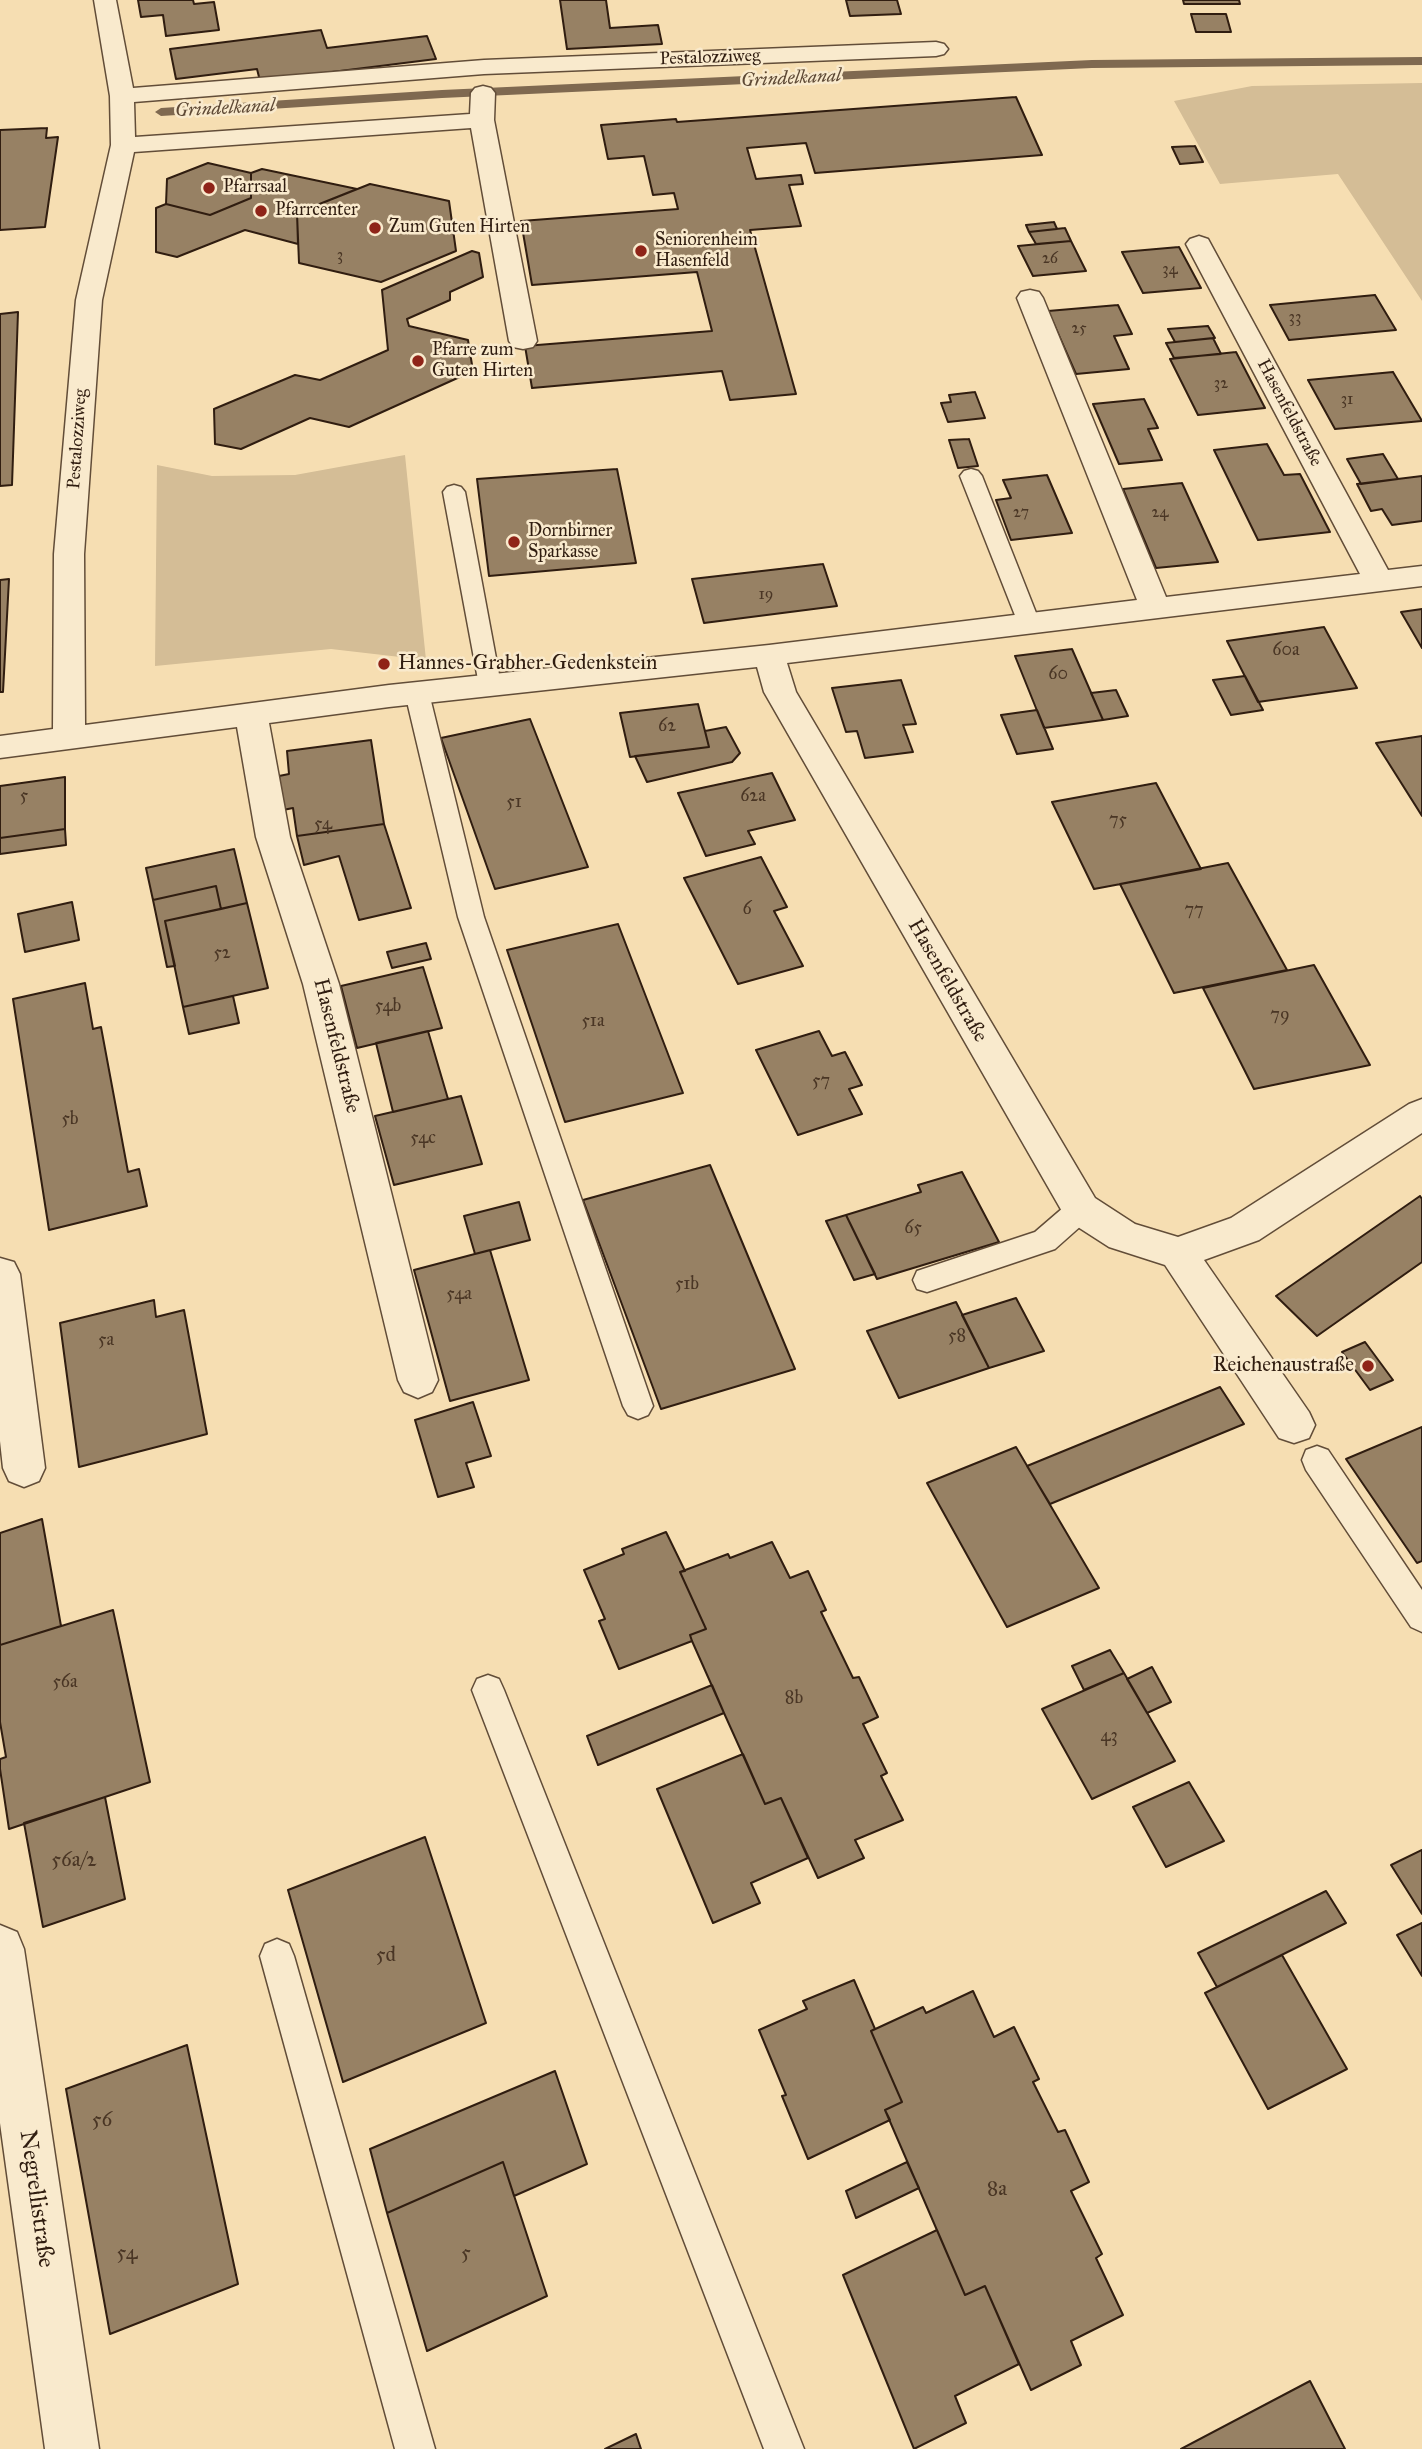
<!DOCTYPE html>
<html>
<head>
<meta charset="utf-8">
<style>
  body { margin:0 }
  canvas { display:block; background:#f6deb2 }
</style>
</head>
<body>
<canvas width="1422" height="2449"></canvas>
<script>
const context = document.querySelector('canvas').getContext('2d');
context.lineJoin = 'round';
function fill(path, color) {
  context.fillStyle = color;
  context.fill(path, 'evenodd');
}
function toPath(rows) {
  const path = new Path2D();
  for (const r of rows) {
    path.moveTo(r[0], r[1]);
    for (let i = 2; i < r.length; i += 2) path.lineTo(r[i], r[i + 1]);
  }
  return path;
}
function strokePath(path, color, width, dash) {
  context.strokeStyle = color;
  context.lineWidth = width;
  context.lineCap = dash ? 'butt' : 'round';
  context.setLineDash(dash || []);
  context.stroke(path);
}
function drawText(font, color, halo, rows, align = 'center') {
  context.font = font + ' "IM FELL Great Primer",serif';
  context.lineWidth = 5;
  context.setLineDash([]);
  context.textBaseline = 'middle';
  context.strokeStyle = halo;
  context.fillStyle = color;
  for (const [text, x, y, turn = 0] of rows) {
    context.save();
    context.translate(x, y);
    context.rotate((+turn || 0) * Math.PI / 180);
    context.textAlign = isNaN(turn) ? turn : align;
    if (halo) context.strokeText(text, 0, 0);
    context.fillText(text, 0, 0);
    context.restore();
  }
}
const green = toPath([
  [1422,83,1422,301,1338,174,1220,184,1174,101,1252,86],
  [405,455,426,660,331,649,155,666,157,465,212,476,295,475]
]);
const stream = toPath([
  [1422,57,1422,65,1092,68,442,98,161,116,155,112,161,108,442,90,1092,60,1422,57]
]);
const building = toPath([
  [138,0,193,0,194,4,214,2,219,30,166,36,163,15,141,17,138,0],
  [560,0,606,0,610,28,658,25,662,44,567,49,560,0],
  [846,0,897,0,901,14,850,16,846,0],
  [1183,0,1239,0,1240,4,1184,4,1183,0],
  [1191,14,1226,14,1231,32,1196,32,1191,14],
  [321,30,327,48,427,36,436,59,260,81,257,69,176,79,170,49,321,30],
  [1016,97,1042,155,815,173,806,143,747,148,756,179,801,175,803,184,789,185,801,226,750,230,796,394,730,400,722,371,532,388,525,346,712,331,697,272,532,285,521,221,678,209,674,193,653,195,644,156,608,159,601,125,676,119,677,122,1016,97],
  [47,128,46,138,58,137,45,227,0,230,0,130,47,128],
  [1195,146,1203,162,1180,164,1172,147,1195,146],
  [208,163,251,173,251,198,210,215,166,204,167,179,208,163],
  [262,169,357,189,297,213,298,244,245,230,177,257,156,252,156,208,166,204,210,215,251,198,251,173,262,169],
  [370,184,449,201,456,251,381,282,299,263,297,213,370,184],
  [1054,222,1057,229,1029,232,1026,225,1054,222],
  [1065,228,1071,241,1036,244,1029,232,1065,228],
  [1071,241,1086,271,1033,276,1018,246,1071,241],
  [1179,247,1201,288,1143,293,1122,252,1179,247],
  [472,251,479,253,483,277,450,292,450,300,407,319,409,326,468,340,473,371,349,427,310,418,241,449,215,444,214,409,295,375,320,380,388,350,382,290,472,251],
  [1375,295,1396,330,1289,340,1270,305,1375,295],
  [1118,305,1132,334,1114,336,1129,369,1076,374,1048,311,1118,305],
  [18,312,12,485,0,486,0,314,18,312],
  [1208,326,1215,338,1175,342,1168,329,1208,326],
  [1213,338,1221,354,1174,358,1166,343,1213,338],
  [1236,352,1265,408,1198,415,1170,359,1236,352],
  [1393,372,1422,421,1335,429,1308,380,1393,372],
  [975,392,985,418,948,422,941,403,951,402,949,395,975,392],
  [1144,399,1158,428,1148,429,1162,460,1119,464,1093,404,1144,399],
  [969,439,978,466,958,468,949,440,969,439],
  [1267,444,1284,475,1300,474,1330,532,1258,540,1214,450,1267,444],
  [1383,454,1398,479,1361,484,1347,459,1383,454],
  [617,469,636,563,489,576,477,479,617,469],
  [1047,475,1072,533,1011,540,996,500,1011,498,1003,480,1047,475],
  [1422,476,1422,521,1392,525,1382,509,1371,511,1357,484,1422,476],
  [1182,483,1218,562,1156,568,1123,489,1182,483],
  [823,564,837,606,704,623,692,579,823,564],
  [9,579,3,692,0,692,0,580,9,579],
  [1422,609,1422,648,1401,612,1422,609],
  [1324,627,1357,688,1258,702,1227,641,1324,627],
  [1072,649,1103,720,1044,728,1015,656,1072,649],
  [1245,676,1263,710,1231,715,1213,680,1245,676],
  [901,680,916,724,903,725,913,752,865,758,857,731,846,732,832,688,901,680],
  [1116,690,1128,716,1103,720,1091,693,1116,690],
  [698,704,709,747,630,757,620,713,698,704],
  [1037,710,1053,749,1017,754,1001,715,1037,710],
  [530,719,588,867,495,889,441,738,530,719],
  [726,727,740,753,732,762,647,782,635,756,709,747,705,731,726,727],
  [1422,736,1422,816,1376,743,1422,736],
  [371,740,384,824,297,836,293,808,283,810,279,776,289,774,287,751,371,740],
  [772,773,795,820,748,831,755,844,706,856,678,793,772,773],
  [65,777,65,829,0,838,0,786,65,777],
  [1156,783,1201,869,1094,889,1052,802,1156,783],
  [384,824,411,908,359,920,339,856,304,865,297,836,384,824],
  [65,829,66,845,0,854,0,838,65,829],
  [234,849,247,903,221,909,216,886,153,900,146,868,234,849],
  [761,857,787,907,774,911,803,966,738,984,684,878,761,857],
  [1228,863,1287,970,1174,993,1120,884,1228,863],
  [216,886,221,909,165,921,175,966,167,967,153,900,216,886],
  [72,902,79,940,25,952,18,914,72,902],
  [247,903,268,988,183,1007,165,921,247,903],
  [618,924,683,1093,565,1122,507,950,618,924],
  [426,943,431,959,392,968,387,952,426,943],
  [1314,965,1370,1065,1254,1089,1203,988,1314,965],
  [423,967,442,1028,357,1048,341,986,423,967],
  [85,983,93,1029,101,1027,128,1172,139,1169,147,1206,49,1230,13,999,85,983],
  [233,996,239,1023,189,1034,183,1007,233,996],
  [428,1031,448,1099,393,1112,376,1043,428,1031],
  [819,1031,832,1056,845,1052,862,1085,849,1089,862,1114,798,1135,756,1050,819,1031],
  [461,1096,482,1164,394,1185,375,1116,461,1096],
  [710,1165,795,1369,661,1409,583,1200,710,1165],
  [962,1172,999,1242,877,1279,846,1215,921,1192,918,1185,962,1172],
  [1420,1196,1422,1199,1422,1262,1317,1336,1276,1296,1420,1196],
  [519,1202,530,1240,475,1254,464,1216,519,1202],
  [846,1215,875,1274,854,1280,826,1221,846,1215],
  [490,1250,529,1380,450,1401,414,1270,490,1250],
  [1016,1298,1044,1351,989,1368,962,1315,1016,1298],
  [154,1300,156,1317,184,1310,207,1434,79,1467,60,1323,154,1300],
  [956,1302,989,1368,899,1398,867,1331,956,1302],
  [1365,1342,1393,1380,1370,1390,1342,1352,1365,1342],
  [1220,1387,1244,1424,1050,1504,1027,1466,1220,1387],
  [473,1402,491,1456,466,1463,474,1487,438,1497,415,1420,473,1402],
  [1422,1427,1422,1561,1417,1563,1346,1459,1422,1427],
  [1016,1447,1099,1588,1007,1627,927,1483,1016,1447],
  [42,1519,61,1626,0,1645,0,1533,42,1519],
  [666,1532,685,1571,680,1572,706,1629,690,1635,692,1641,619,1669,599,1621,605,1619,584,1570,624,1554,622,1549,666,1532],
  [772,1542,790,1578,808,1571,826,1610,821,1612,853,1678,859,1677,878,1717,863,1724,887,1773,881,1776,903,1820,855,1840,864,1858,818,1878,781,1798,765,1804,724,1713,692,1641,690,1635,706,1629,680,1572,728,1554,730,1558,772,1542],
  [113,1610,150,1782,9,1829,0,1769,0,1759,6,1757,0,1722,0,1645,113,1610],
  [1110,1650,1124,1673,1084,1690,1072,1666,1110,1650],
  [1152,1667,1171,1702,1147,1713,1127,1679,1152,1667],
  [1124,1673,1175,1761,1092,1799,1042,1709,1124,1673],
  [712,1685,724,1713,598,1765,587,1736,712,1685],
  [743,1754,765,1804,781,1798,808,1858,751,1883,760,1903,713,1923,657,1789,743,1754],
  [1189,1782,1224,1841,1166,1867,1133,1807,1189,1782],
  [105,1797,125,1899,43,1927,24,1823,105,1797],
  [425,1837,486,2023,343,2082,288,1890,425,1837],
  [1422,1850,1422,1914,1391,1865,1422,1850],
  [1326,1891,1346,1923,1217,1987,1198,1953,1326,1891],
  [1422,1923,1422,1976,1397,1935,1422,1923],
  [1282,1955,1347,2069,1268,2109,1205,1993,1282,1955],
  [854,1980,875,2029,871,2031,902,2102,885,2110,890,2120,808,2159,782,2096,786,2095,759,2030,807,2009,803,2001,854,1980],
  [973,1991,994,2037,1014,2027,1039,2079,1033,2082,1058,2132,1065,2130,1089,2182,1071,2191,1102,2254,1096,2258,1123,2315,1071,2341,1081,2365,1031,2390,985,2286,965,2295,885,2110,902,2102,871,2031,923,2007,926,2013,973,1991],
  [187,2045,238,2284,110,2334,66,2089,187,2045],
  [555,2071,587,2164,514,2196,503,2162,387,2213,370,2149,555,2071],
  [503,2162,547,2296,427,2351,387,2213,503,2162],
  [907,2162,919,2188,856,2218,846,2191,907,2162],
  [937,2230,965,2295,985,2286,1019,2364,955,2396,966,2423,914,2449,843,2275,937,2230],
  [1310,2381,1345,2449,1181,2449,1310,2381],
  [636,2434,641,2449,605,2449,636,2434]
]);
const lane = toPath([
  [971,469,978,471,982,476,1040,623,1037,628,1029,630,1021,628,1018,623,960,476,964,471,971,469],
  [454,485,461,487,465,492,501,685,498,691,490,693,482,691,479,685,443,492,447,487,454,485],
  [417,685,425,687,429,693,484,917,653,1406,648,1415,638,1419,628,1415,623,1406,458,917,405,693,409,687,417,685],
  [1081,1198,1091,1201,1095,1209,1091,1217,1055,1249,927,1292,917,1289,913,1280,917,1271,1035,1232,1071,1201,1081,1198],
  [1317,1446,1328,1450,1422,1590,1422,1632,1411,1627,1306,1470,1302,1460,1306,1450,1317,1446],
  [488,1675,499,1679,504,1690,804,2449,764,2449,472,1690,477,1679,488,1675],
  [277,1939,289,1944,294,1956,435,2449,395,2449,260,1956,265,1944,277,1939]
]);
const street = toPath([
  [94,0,116,0,133,88,484,60,936,42,944,44,948,49,944,54,936,56,484,74,134,102,135,137,470,114,471,93,475,88,483,86,491,88,495,93,494,120,537,341,533,347,523,349,513,347,509,341,471,128,134,152,102,300,84,554,85,725,389,685,769,645,1137,600,1017,298,1021,292,1030,290,1039,292,1043,298,1166,597,1360,574,1186,244,1190,239,1199,236,1208,239,1388,570,1422,566,1422,586,787,663,796,692,1095,1198,1135,1224,1178,1237,1231,1218,1409,1104,1422,1099,1422,1133,1259,1240,1204,1260,1309,1412,1315,1425,1309,1438,1294,1443,1279,1438,1165,1265,1109,1247,1067,1220,764,692,757,667,389,707,269,723,290,837,339,984,438,1380,432,1392,418,1398,404,1392,398,1380,303,984,256,837,237,727,0,758,0,736,53,729,54,554,76,300,111,145,110,96,94,0],
  [0,1258,14,1262,20,1274,45,1468,39,1481,24,1487,9,1481,3,1468,0,1441,0,1258],
  [0,1925,17,1932,24,1949,99,2449,45,2449,0,2123,0,1925]
]);
const markers = [
  [209,188,7,"#8f2418"],
  [261,211,7,"#8f2418"],
  [375,228,7,"#8f2418"],
  [641,251,7,"#8f2418"],
  [418,361,7,"#8f2418"],
  [514,542,7,"#8f2418"],
  [384,664,7,"#8f2418"],
  [1368,1366,7,"#8f2418"]
];
const farNumbernames = [
  ["3",340,256],
  ["26",1050,259],
  ["34",1170,270],
  ["33",1295,318],
  ["25",1079,329],
  ["32",1221,384],
  ["31",1347,400],
  ["27",1021,513],
  ["24",1160,513],
  ["19",766,595]
];
const farStreetnames = [
  ["Pestalozziweg",710,58,-2],
  ["Hasenfeldstraße",1289,413,62],
  ["Pestalozziweg",78,439,-86]
];
const farPoinames = [
  ["Pfarrsaal",223,188],
  ["Pfarrcenter",275,211],
  ["Zum Guten Hirten",389,228],
  ["Seniorenheim",655,241],
  ["Hasenfeld",655,262],
  ["Pfarre zum",432,351],
  ["Guten Hirten",432,372],
  ["Dornbirner",528,532],
  ["Sparkasse",528,553]
];
const numberNames = [
  ["60a",1286,651],
  ["60",1058,675],
  ["62",667,727],
  ["5",24,797],
  ["62a",753,797],
  ["51",514,803],
  ["75",1118,821],
  ["54",323,825],
  ["6",747,910],
  ["77",1194,911],
  ["52",222,954],
  ["54b",388,1007],
  ["79",1280,1016],
  ["51a",593,1022],
  ["57",821,1082],
  ["5b",70,1120],
  ["54c",423,1139],
  ["65",913,1229],
  ["51b",687,1285],
  ["54a",459,1295],
  ["58",957,1337],
  ["5a",106,1341],
  ["56a",65,1683],
  ["8b",794,1699],
  ["43",1109,1737]
];
const farWaternames = [
  ["Grindelkanal",791,79,-3],
  ["Grindelkanal",225,109,-3]
];
const poiNames = [
  ["Hannes-Grabher-Gedenkstein",398,664],
  ["Reichenaustraße",1354,1366,"right"]
];
const streetNames = [
  ["Hasenfeldstraße",947,981,60],
  ["Hasenfeldstraße",336,1046,76]
];
const nearNumbernames = [
  ["56a/2",74,1861],
  ["5d",386,1956],
  ["56",102,2121],
  ["8a",997,2190],
  ["54",127,2254],
  ["5",466,2254]
];
const nearStreetnames = [
  ["Negrellistraße",36,2199,82]
];
fill(green, '#d4bd96');
fill(stream, '#7f6950');
fill(building, '#978164');
strokePath(building, '#301d10', 2);
strokePath(lane, '#624d38', 3);
strokePath(street, '#624d38', 3);
fill(lane, '#f9eacd');
fill(street, '#f9eacd');
for (const [x, y, r, color] of markers) {
  const dot = new Path2D();
  dot.arc(x, y, r, 0, 2 * Math.PI);
  context.fillStyle = color;
  context.fill(dot);
  strokePath(dot, '#f9eacd', 2.5);
}
drawText('16px', '#4a3625', null, farNumbernames);
drawText('18px', '#301d10', '#f9eacd', farStreetnames);
drawText('18px', '#301d10', '#f9eacd', farPoinames, 'left');
drawText('18px', '#4a3625', null, numberNames);
drawText('italic 19px', '#5e4935', '#f9eacd', farWaternames);
drawText('21px', '#301d10', '#f9eacd', poiNames, 'left');
drawText('21px', '#301d10', '#f9eacd', streetNames);
drawText('21px', '#4a3625', null, nearNumbernames);
drawText('24px', '#301d10', '#f9eacd', nearStreetnames);
</script>
</body>
</html>
